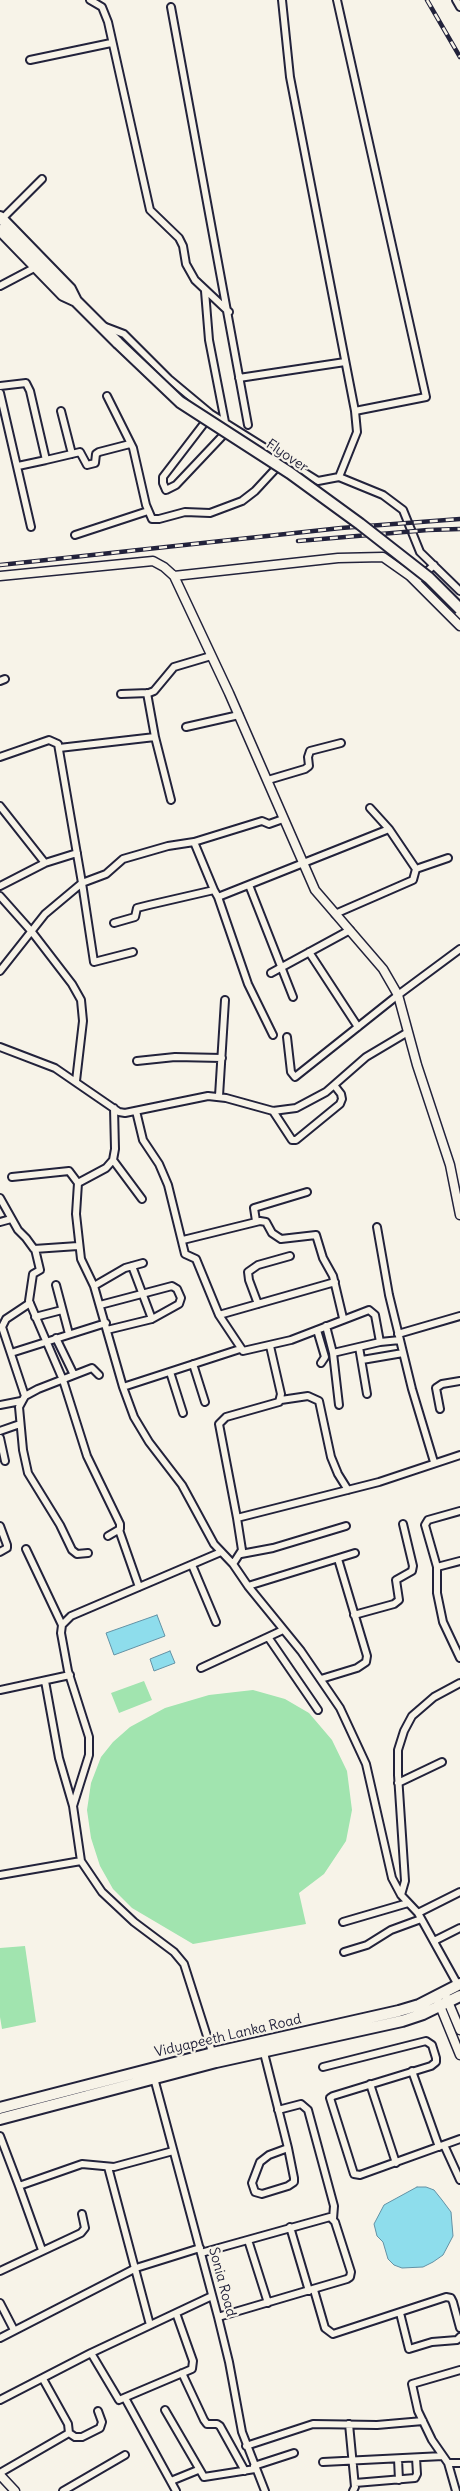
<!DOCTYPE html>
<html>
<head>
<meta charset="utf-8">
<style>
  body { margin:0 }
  canvas { display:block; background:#f7f3e8 }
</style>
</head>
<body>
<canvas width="460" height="2491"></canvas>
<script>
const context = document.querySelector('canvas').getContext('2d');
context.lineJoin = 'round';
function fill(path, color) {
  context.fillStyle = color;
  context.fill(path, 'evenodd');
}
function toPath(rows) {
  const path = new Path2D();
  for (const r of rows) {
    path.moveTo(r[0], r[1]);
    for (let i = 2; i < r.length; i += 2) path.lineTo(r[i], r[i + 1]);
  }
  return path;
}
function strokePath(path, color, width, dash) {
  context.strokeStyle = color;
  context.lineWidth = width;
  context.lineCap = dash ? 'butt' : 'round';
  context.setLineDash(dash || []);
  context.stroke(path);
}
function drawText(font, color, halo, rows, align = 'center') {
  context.font = font + ' Delius,sans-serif';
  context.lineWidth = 4.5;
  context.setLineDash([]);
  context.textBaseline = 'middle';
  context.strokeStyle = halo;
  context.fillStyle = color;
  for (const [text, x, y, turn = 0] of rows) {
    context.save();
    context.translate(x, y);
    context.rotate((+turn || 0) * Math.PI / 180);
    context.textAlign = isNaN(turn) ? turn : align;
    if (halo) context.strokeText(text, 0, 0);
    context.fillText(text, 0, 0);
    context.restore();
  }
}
const green = toPath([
  [144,1681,152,1700,119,1713,111,1693],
  [253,1690,285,1699,309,1713,332,1740,347,1771,352,1810,346,1841,324,1874,299,1893,306,1924,193,1944,132,1908,113,1889,100,1866,91,1838,87,1810,91,1783,101,1757,113,1742,130,1727,165,1708,209,1695],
  [25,1946,36,2022,2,2029,0,2017,0,1948]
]);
const water = toPath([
  [157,1615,165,1636,114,1655,106,1633,157,1615],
  [170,1651,175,1663,154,1671,150,1659,170,1651],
  [417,2187,426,2187,434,2190,442,2200,451,2212,453,2236,443,2255,433,2262,423,2267,402,2268,394,2265,388,2259,383,2242,377,2236,374,2224,384,2205,417,2187]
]);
const minor = toPath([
  [90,0,102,7,108,22,150,210,179,238,183,246,186,264,195,280,229,312],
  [282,0,290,77,355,411,357,432,339,477],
  [337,0,426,397,355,411],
  [456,0,460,7],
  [171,7,248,425],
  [30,60,111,43],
  [2,219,42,179],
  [0,286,36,267],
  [205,291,209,340,225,422],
  [103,326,124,334,169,379,211,414,318,481,339,477,383,495,403,510,420,552,460,591],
  [239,378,345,362],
  [0,386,26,383,30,391,46,460,18,466],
  [0,393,31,527],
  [107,396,133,448,146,505,152,519,159,519,185,512,210,513,242,501,255,491,280,464],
  [61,411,72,454],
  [209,417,163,477,163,483,166,490,176,485,229,429],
  [46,460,80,452,87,465,95,463,96,454,99,452,130,444],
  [75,535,148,511],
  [416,582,434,565],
  [0,681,5,679],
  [147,693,155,737],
  [121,694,149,693,154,691,174,667,211,656],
  [186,727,239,715],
  [59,748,155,737,171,800],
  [0,757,49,740,58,744,82,883,45,914,0,971],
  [268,780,305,769,309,766,308,757,310,751,341,743],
  [0,806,45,863],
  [370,808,389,829],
  [249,885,293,997],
  [0,886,45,863,77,853],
  [214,890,194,842,262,821,269,824,283,819],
  [0,896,32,932,72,984,81,1000,83,1021,76,1081],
  [218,897,248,984,273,1035],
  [335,914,413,880,416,869],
  [114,923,135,917,137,908,149,905,214,890,218,897,389,829,416,869,448,858],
  [133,952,94,962,82,883,106,874,123,859,168,846,194,842],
  [309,952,358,1027],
  [271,973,350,930],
  [287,1037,291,1072,295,1077,398,995,460,949],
  [0,1047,55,1068,119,1112,125,1113,208,1096,226,1098,273,1111,296,1108,326,1092,366,1057,408,1032],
  [137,1061,175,1057,222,1058],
  [219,1096,225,1000],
  [114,1108,115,1149,113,1160,106,1168,78,1183,76,1214,81,1259,94,1286,123,1387,134,1417,149,1442,182,1485,214,1544,233,1564,248,1586,301,1651,340,1708,366,1764,392,1878,401,1895,418,1913,458,1985],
  [136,1111,143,1140,159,1164,168,1185,185,1254,196,1259,219,1315],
  [273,1111,292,1140,296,1140,340,1104,342,1099,341,1094,334,1085],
  [113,1160,142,1199],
  [12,1177,69,1171,78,1183],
  [0,1198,18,1230,26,1238,34,1249,78,1246],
  [256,1221,254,1208,307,1192],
  [0,1222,11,1219],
  [377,1227,389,1295,412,1389,434,1462],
  [183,1240,260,1221,266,1222,272,1233,281,1239,316,1235,323,1258,333,1276,343,1318],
  [35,1249,40,1270,33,1274,29,1301,63,1380,87,1456,120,1524,120,1529,108,1536],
  [132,1266,152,1319],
  [335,1282,219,1315,243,1351,291,1340,369,1310,375,1315,380,1342],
  [56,1285,69,1334],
  [94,1286,125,1268,143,1263],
  [258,1304,249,1280,248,1272,258,1265,290,1256],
  [100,1305,172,1286,177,1289,181,1298,179,1304,152,1319,107,1330],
  [35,1317,62,1310],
  [326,1326,333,1353,339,1405],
  [317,1330,325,1357,321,1363],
  [398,1334,460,1316],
  [56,1338,74,1375],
  [359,1347,367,1394],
  [11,1353,106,1323],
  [333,1353,380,1342,400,1340],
  [362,1360,403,1353],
  [193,1364,205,1402],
  [170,1372,183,1413],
  [123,1387,240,1349],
  [25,1396,2,1327,6,1319,30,1303],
  [281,1400,308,1396,319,1401,331,1457,338,1474,348,1490],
  [0,1405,21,1401],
  [440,1409,436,1388,442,1384,460,1381],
  [0,1431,20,1424],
  [0,1438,5,1461],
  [460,1511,428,1520,425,1525,437,1567,437,1593,443,1622,460,1658],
  [237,1518,219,1424,226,1417,279,1402,281,1394,270,1346],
  [0,1526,7,1545,7,1548,0,1552],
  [119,1530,139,1587],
  [26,1549,62,1625],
  [88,1553,77,1554,72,1550,60,1525,28,1473,23,1450,19,1407,25,1396,38,1389,92,1368,99,1375],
  [241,1554,273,1548,346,1526],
  [233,1564,242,1550,237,1518,379,1482,460,1455],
  [192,1565,216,1622],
  [437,1567,460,1561],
  [248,1586,355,1553],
  [354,1615,394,1604,399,1600,396,1580,412,1571,413,1566,403,1524],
  [268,1637,318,1710],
  [201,1668,283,1630],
  [321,1679,357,1668,366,1662,367,1656,338,1559],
  [45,1681,59,1758,73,1806],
  [0,1690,70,1675],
  [398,1783,442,1762],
  [0,1875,81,1861],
  [401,1895,405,1881,398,1775,398,1750,404,1731,412,1716,434,1697,460,1683],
  [418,1913,460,1892],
  [343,1922,408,1903],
  [434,1941,460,1928],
  [344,1952,367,1945,391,1930,421,1919],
  [263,2049,285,2136,288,2148,294,2178,294,2182,288,2186,262,2194,255,2192,252,2183,260,2162,269,2155,288,2148],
  [213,2055,184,1964,174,1952,134,1922,102,1892,81,1861,73,1806,89,1755,89,1737,68,1671,61,1633,62,1625,71,1616,221,1552],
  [323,2067,426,2041,432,2045,436,2058,436,2062,431,2066,333,2096,330,2098,354,2174,360,2175,460,2139],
  [412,2071,439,2147],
  [154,2078,218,2317,229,2362,242,2432,265,2491],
  [370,2084,396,2163],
  [278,2110,301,2104,308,2110,334,2206,333,2219],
  [0,2136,19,2186],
  [444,2145,460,2180],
  [108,2167,150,2325],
  [290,2227,309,2291],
  [248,2240,268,2303],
  [42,2250,19,2186,82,2164,114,2167,173,2151],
  [201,2253,330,2217,335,2222,351,2272,350,2277,347,2279,218,2317],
  [0,2271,81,2233,85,2228,82,2214],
  [314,2290,325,2328,333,2334,446,2297,451,2298,453,2302,460,2328],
  [0,2303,14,2330],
  [400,2313,409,2349,432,2342,457,2340,460,2337],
  [0,2338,136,2268,200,2248],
  [91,2353,119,2400,192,2369,193,2361,176,2313],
  [182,2373,204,2420,207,2424,217,2424,220,2426,245,2471],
  [125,2398,176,2491],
  [0,2400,91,2353,212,2296],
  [165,2410,204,2477,255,2469],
  [349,2424,355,2487,353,2491],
  [69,2433,75,2437,82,2437,100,2428,102,2422,98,2411],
  [246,2446,313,2424,377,2425,423,2421],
  [398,2459,399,2480],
  [323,2462,443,2456],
  [448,2463,460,2463],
  [254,2466,294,2453],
  [0,2473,69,2433,68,2424,43,2379],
  [171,2481,198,2470],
  [355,2483,415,2478,417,2474,416,2458],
  [63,2491,125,2455],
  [456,2491,448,2463,432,2440,418,2411,412,2384,460,2370]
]);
const tertiary = toPath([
  [0,576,153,561,164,567,174,576,229,693,315,890,383,969,398,995,417,1065,450,1165,460,1215],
  [174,576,338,558,383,557,410,576,460,626],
  [444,1992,460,2030],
  [438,2001,460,2055],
  [0,2475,15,2491]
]);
const primary = toPath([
  [0,2108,213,2053,399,2011,419,2005,460,1984],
  [0,2119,216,2062,402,2021,423,2014,460,1996]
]);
const trunk = toPath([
  [0,217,70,289,76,301,118,343],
  [0,230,63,295,76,301]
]);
const rail = toPath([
  [427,0,460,57],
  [298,541,428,530,460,529],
  [0,565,341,528,460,519]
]);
const trunkBridge = toPath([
  [118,343,180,402,290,473,360,524,429,578,460,609]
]);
const streetNames = [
  ["Flyover",287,456,34],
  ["Vidyapeeth Lanka Road",228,2036,-13],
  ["Sonia Road",222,2282,75]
];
fill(green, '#a1e4af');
fill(water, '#8eddec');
strokePath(water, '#6392a5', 1);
strokePath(minor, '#22223b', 10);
strokePath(tertiary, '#22223b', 11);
strokePath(primary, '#22223b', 14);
strokePath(trunk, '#22223b', 14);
strokePath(minor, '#f7f3e8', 6);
strokePath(tertiary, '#f7f3e8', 8);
strokePath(primary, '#f7f3e8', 10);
strokePath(trunk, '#f7f3e8', 10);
strokePath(rail, '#22223b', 4.5);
strokePath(rail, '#f7f3e8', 2.5, [8]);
strokePath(trunkBridge, '#22223b', 14, []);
strokePath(trunkBridge, '#f7f3e8', 10);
drawText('14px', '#22223b', '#f7f3e8', streetNames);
</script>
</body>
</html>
